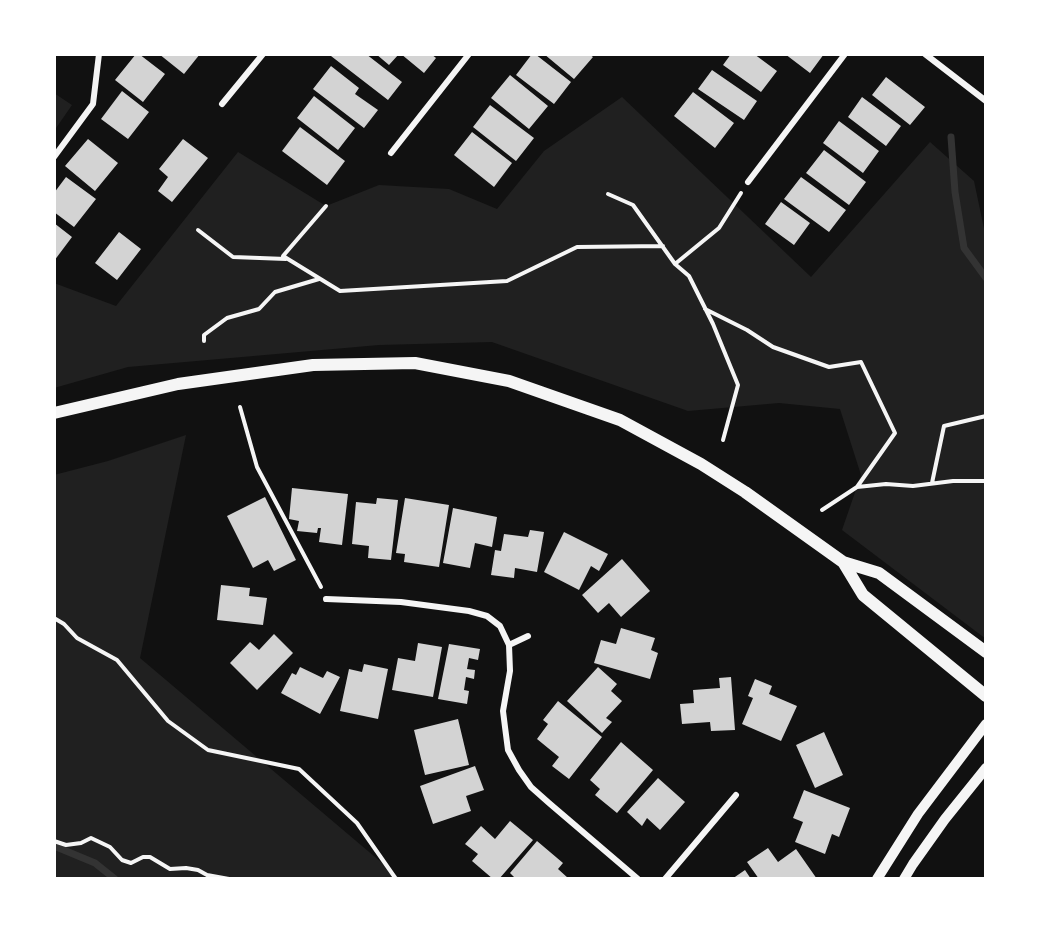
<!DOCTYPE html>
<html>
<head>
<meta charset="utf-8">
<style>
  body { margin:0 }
  #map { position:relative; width:1040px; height:933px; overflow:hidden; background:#111; font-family:"Exo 2",sans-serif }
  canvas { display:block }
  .frame { position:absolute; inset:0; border:56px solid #fff; pointer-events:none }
</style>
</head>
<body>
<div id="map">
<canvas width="1040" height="933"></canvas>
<div class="frame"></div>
</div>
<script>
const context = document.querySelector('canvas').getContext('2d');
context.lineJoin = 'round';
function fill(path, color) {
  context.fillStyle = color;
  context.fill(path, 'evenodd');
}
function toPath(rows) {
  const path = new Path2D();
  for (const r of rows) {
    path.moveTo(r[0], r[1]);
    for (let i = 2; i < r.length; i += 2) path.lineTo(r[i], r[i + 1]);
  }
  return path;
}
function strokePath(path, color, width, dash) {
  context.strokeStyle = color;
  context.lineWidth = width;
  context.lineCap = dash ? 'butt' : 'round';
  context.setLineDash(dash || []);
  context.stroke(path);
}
const green = toPath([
  [54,93,72,105,54,131],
  [622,97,811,277,930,142,974,181,986,238,986,639,842,530,861,475,840,409,779,403,688,411,492,342,379,345,128,367,54,388,54,283,116,306,238,152,326,206,379,185,449,189,497,209,544,151],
  [186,435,140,658,401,879,54,879,54,475,108,461]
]);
const stream = toPath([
  [951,137,955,192,964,248,986,278],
  [54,846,95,863,115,879]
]);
const building = toPath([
  [136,54,139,54,165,74,143,102,115,80],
  [159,54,200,54,184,74],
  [333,54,366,54,402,82,388,100,331,56],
  [376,54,399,54,389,65],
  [401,54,431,54,436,58,424,73],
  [532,54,535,54,571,82,554,104,516,75],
  [544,54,589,54,593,57,574,79],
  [731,54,754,54,777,71,761,92,723,65],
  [785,54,824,54,810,73],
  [331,66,359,88,355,94,378,110,364,128,313,89],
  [712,70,757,101,744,120,698,89],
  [510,75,548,106,529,129,491,98],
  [886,77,925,107,910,125,872,95],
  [122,91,149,112,128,139,101,119],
  [693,92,734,123,715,148,674,116],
  [314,96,355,128,338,150,297,118],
  [862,97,901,126,886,146,848,117],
  [490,105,534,138,516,161,473,127],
  [839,121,879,151,863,173,823,143],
  [300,127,345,161,327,185,282,151],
  [472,132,512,163,494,187,454,155],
  [88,139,118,163,95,191,65,166],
  [183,139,208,158,172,202,158,191,168,177,159,169],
  [824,150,866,182,849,205,806,173],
  [66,177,96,199,74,227,54,212,54,193],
  [801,177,846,210,829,232,784,199],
  [781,202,810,223,794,245,765,224],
  [54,223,72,237,54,261],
  [119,232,141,249,117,280,95,263],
  [292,488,348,494,342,545,319,542,321,528,318,528,317,533,297,531,299,521,289,519],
  [265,497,296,560,274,571,268,560,253,568,227,516],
  [377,498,398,500,391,560,368,558,369,546,352,544,356,502,376,504],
  [405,498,449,505,439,567,404,562,405,554,396,553],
  [453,508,497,517,492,547,475,543,470,568,443,563],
  [530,530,544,532,537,572,515,568,514,578,491,575,495,550,501,551,504,534,528,537],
  [564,532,608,554,599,571,591,566,579,590,544,572],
  [622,559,650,591,621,617,609,603,598,613,582,595],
  [221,585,250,588,249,596,267,598,263,625,217,620],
  [621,628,655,638,651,650,658,653,650,679,594,663,601,640,616,644],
  [274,634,293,653,257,690,230,663,250,642,259,650],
  [418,643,442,647,433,697,392,690,398,658,415,661],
  [449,644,480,649,478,660,469,658,467,669,475,670,474,679,466,677,464,690,469,691,467,704,438,699],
  [364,664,388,669,378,719,340,711,349,669,362,672],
  [300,667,323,678,327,671,340,677,320,714,281,693,292,673,296,675],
  [598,667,617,684,611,691,622,701,606,718,612,722,602,733,567,701],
  [731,677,735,730,711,731,710,722,682,724,680,704,694,703,693,690,720,688,719,678],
  [755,679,772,686,769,694,797,706,781,741,742,724,753,698,748,696],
  [558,701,602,737,569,779,552,766,559,757,537,739,548,724,543,720],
  [458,719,469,765,425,775,414,730],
  [824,732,843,775,815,788,796,745],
  [621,742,653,770,617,813,595,795,600,789,590,780],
  [475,766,484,790,466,796,471,811,433,824,420,786],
  [658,778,685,802,660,830,647,818,642,826,627,812],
  [804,790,850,808,839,837,832,834,825,854,795,842,803,822,793,818],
  [510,821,533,840,499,879,493,879,472,861,478,854,465,844,481,826,495,839],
  [537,841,563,863,558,869,568,878,567,879,513,879,514,877,510,873],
  [768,848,778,862,796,849,817,879,759,879,747,862],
  [745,870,751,879,732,879]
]);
const path = toPath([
  [608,194,633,205,675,264,689,276,713,324,738,385,723,440],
  [326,206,283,256,340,291,507,281,577,247,663,246],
  [198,230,233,257,286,259],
  [675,264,719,228,741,193],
  [705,309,747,330,773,347,829,367,861,362,895,433,857,487],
  [204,341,204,335,227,318,259,309,275,292,319,279],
  [240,407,257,467,321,587],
  [932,483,944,426,986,416],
  [822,510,857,487,886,484,913,486,953,481,986,481],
  [54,618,64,624,77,638,117,660,168,721,208,750,299,769,357,823,396,879],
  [54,841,66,845,81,843,91,838,110,847,122,860,131,863,143,857,150,857,170,869,186,868,198,870,207,875,229,879]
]);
const minor = toPath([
  [925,54,986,101],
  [222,104,263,54],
  [391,153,469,54],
  [54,157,93,104,99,54],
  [748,182,845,54],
  [326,599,401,602,469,611,487,616,500,626,509,645,510,671,503,711,505,727,508,750,519,770,531,787,549,803,638,879],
  [509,645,528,636],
  [665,879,736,795]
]);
const tertiary = toPath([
  [877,879,918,814,986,724],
  [904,879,913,864,945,819,986,768]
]);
const secondary = toPath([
  [54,413,178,384,313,365,415,363,509,381,620,420,701,464,745,492,843,562,879,573,986,652],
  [843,562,863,595,986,696]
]);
fill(green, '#202020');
strokePath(stream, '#333', 7);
fill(building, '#d3d3d3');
strokePath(path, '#f5f5f5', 4);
strokePath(minor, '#f5f5f5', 6);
strokePath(tertiary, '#f5f5f5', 10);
strokePath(secondary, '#f5f5f5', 12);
</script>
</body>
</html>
